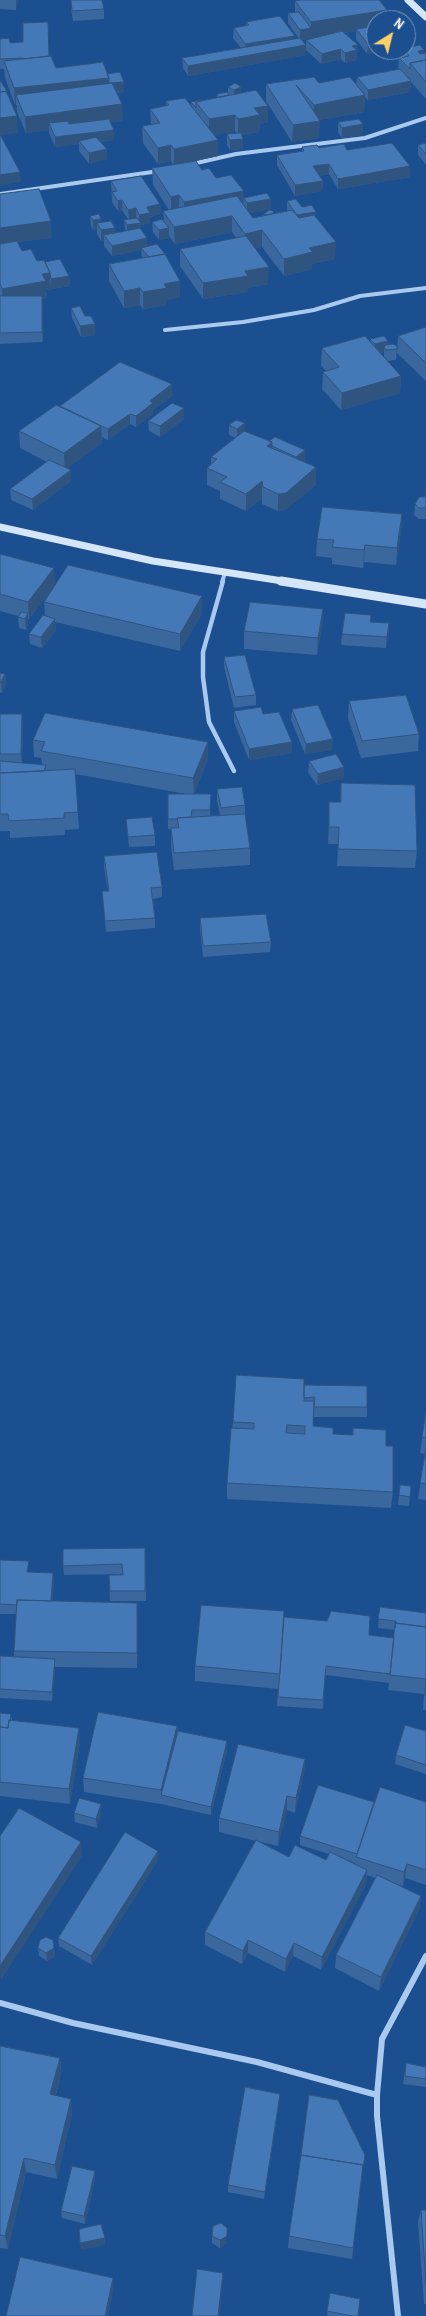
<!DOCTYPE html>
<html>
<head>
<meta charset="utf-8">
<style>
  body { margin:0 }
  #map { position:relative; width:426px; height:2316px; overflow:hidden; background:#1b4f8f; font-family:"Archivo Narrow",sans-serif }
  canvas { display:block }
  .north { position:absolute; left:366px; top:10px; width:50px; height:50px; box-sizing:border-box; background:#1b4f8f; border:1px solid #7695bc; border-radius:50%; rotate:36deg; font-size:14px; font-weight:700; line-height:20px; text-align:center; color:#fff }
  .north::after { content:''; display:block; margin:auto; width:18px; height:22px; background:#ffd166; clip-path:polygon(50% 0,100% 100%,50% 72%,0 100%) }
</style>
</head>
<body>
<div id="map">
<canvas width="426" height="2316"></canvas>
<div class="north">N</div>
</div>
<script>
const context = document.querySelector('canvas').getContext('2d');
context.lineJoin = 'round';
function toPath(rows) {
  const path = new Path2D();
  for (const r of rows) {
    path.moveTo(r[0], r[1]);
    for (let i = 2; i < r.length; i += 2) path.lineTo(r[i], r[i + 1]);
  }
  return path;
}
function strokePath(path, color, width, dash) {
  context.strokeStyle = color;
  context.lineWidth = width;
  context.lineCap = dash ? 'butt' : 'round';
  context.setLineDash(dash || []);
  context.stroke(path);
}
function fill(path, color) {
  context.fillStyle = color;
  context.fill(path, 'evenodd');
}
const streetFar2 = toPath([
  [192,164,236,154,365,138,426,118],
  [0,194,159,171],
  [165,330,243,322,314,310,360,296,426,288],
  [222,582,225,573]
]);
const streetFar1 = toPath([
  [223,581,203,652,203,677,209,722,234,771]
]);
const street = toPath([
  [0,2003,73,2023,257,2062,377,2095],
  [398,2316,377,2116,377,2095,382,2039,426,1956]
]);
const secondaryFar1 = toPath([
  [408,0,426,17],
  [0,527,153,561,289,582]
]);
const secondary = toPath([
  [281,581,426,604]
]);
const wall = toPath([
  [0,0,18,0,16,10,0,9],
  [71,0,104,9,104,19,73,21,71,9],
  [295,1,387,10,386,20,376,20,376,50,389,50,367,54,356,39,356,31,344,33,358,45,356,60,345,63,341,59,321,64,306,50,306,40,322,36,301,40,306,55,188,76,183,68,182,58,241,48,233,38,234,28,246,26,246,22,295,39,299,39,288,23,288,13,295,12],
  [389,14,405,20,388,20],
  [0,39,10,43,49,56,56,68,107,74,124,92,117,93,123,121,111,122,114,140,100,142,107,159,89,164,79,151,79,144,55,147,49,133,49,130,26,133,17,112,17,105,15,105,5,78,4,69,0,69],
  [403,50,424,54,426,53,426,99,411,82,410,92,368,100,365,97,364,112,319,120,319,138,292,142,266,101,266,84,319,83,356,85,357,77,399,69,398,68,399,58,402,57],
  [228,87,268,106,268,122,260,124,259,132,241,135,243,139,243,149,230,150,227,145,227,134,236,133,235,131,214,135,218,156,196,161,202,170,216,178,244,198,271,199,271,209,249,213,253,218,264,215,264,214,274,213,287,211,287,201,302,207,316,218,335,259,312,264,312,269,284,276,262,247,255,248,268,284,248,288,248,292,203,299,180,266,180,249,236,238,232,232,175,244,169,236,169,238,159,240,153,232,152,222,164,221,163,211,169,210,153,185,152,168,173,165,171,161,158,164,143,143,142,126,151,125,150,109,166,106,166,101,191,106,191,102,217,98,217,94,228,93],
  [338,122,363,124,362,135,342,138,338,132],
  [426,143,426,165,418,155,418,145],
  [302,147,319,148,410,177,338,189,329,174,319,176,323,181,322,191,295,196,277,165,277,155,302,151],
  [111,181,160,204,161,214,150,217,150,223,141,225,141,229,148,246,180,297,167,300,167,305,143,309,140,305,124,308,109,281,109,264,142,258,141,250,112,256,104,246,104,240,101,241,97,234,97,230,93,230,91,226,90,216,115,233,125,231,124,220,128,219,122,210,118,211,112,202],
  [0,194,52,238,17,242,22,251,37,261,45,262,69,276,70,286,46,290,47,298,42,299,43,342,0,344],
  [71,308,85,316,95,324,95,335,81,337,72,318],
  [426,327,426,381,397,353,398,336],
  [370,339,388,341,388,345,397,346,396,360,387,361,401,376,400,393,341,410,322,389,323,372,326,371,321,365,322,348,370,342],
  [384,352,384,357,380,353],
  [173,395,153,410,153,414,136,427,130,424,108,440,102,437,102,443,67,468,71,470,71,481,33,510,11,500,10,489,47,462,20,448,19,431,60,406],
  [184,408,184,419,160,437,149,431,148,421],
  [229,425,269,441,305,450,305,461,303,462,316,485,285,510,278,511,262,504,262,498,246,511,220,499,220,491,207,485,207,468,211,464,211,457,235,438,229,435],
  [426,486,426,519,419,519,414,515,415,504,425,497],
  [402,514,401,531,396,565,364,562,363,568,332,564,332,558,316,556,317,539],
  [0,554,55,585,202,613,180,651,55,622,56,630,42,648,30,644,29,634,45,616,44,602,52,589,29,619,28,619,28,624,26,630,19,628,18,616,0,611],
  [323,609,322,626,317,655,244,649,244,631],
  [371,615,371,622,389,623,386,648,341,645,342,634],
  [224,657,256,695,256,705,234,708,224,667],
  [0,673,5,674,6,684,2,693,0,692],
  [349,701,419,734,418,751,361,758,348,718],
  [292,709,332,750,305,754,291,720],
  [234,711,263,714,292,742,292,753,249,760,234,722],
  [0,714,23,725,22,763,42,765,41,758,34,757,33,740,208,759,194,794,211,794,210,816,220,815,217,800,217,789,245,805,245,815,250,848,250,865,174,870,171,846,171,829,168,829,168,819,186,794,75,774,79,829,65,830,65,835,10,838,10,831,0,831],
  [309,761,344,778,317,785,308,772],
  [341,783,417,851,415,868,337,866,338,844,328,844,329,819,329,802,340,802],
  [126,819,155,835,155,846,129,847],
  [104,856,162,887,162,897,153,899,155,918,155,928,106,932,102,891,108,891,104,867],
  [200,918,271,942,270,952,203,957,200,929],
  [304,1385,367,1407,367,1417,313,1417,313,1426,333,1434,352,1435,353,1428,386,1446,393,1492,391,1508,227,1499,227,1483,233,1422],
  [426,1411,426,1500,418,1499,425,1454,420,1453],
  [400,1485,411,1486,409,1506,398,1505],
  [145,1548,146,1601,110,1601,109,1575,123,1574,64,1575,63,1566],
  [0,1560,29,1572,53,1573,54,1583,52,1601,138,1618,137,1668,55,1667,52,1701,0,1698,0,1656,14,1657,14,1651,16,1614,0,1614],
  [380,1607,426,1613,426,1710,423,1710,424,1694,388,1690,391,1668,389,1683,325,1675,323,1709,277,1706,278,1689,195,1681,195,1666,284,1617,369,1635,394,1638,395,1630,378,1628],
  [0,1713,11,1714,12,1721,80,1742,70,1804,0,1796,0,1797],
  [177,1726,178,1731,227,1741,227,1750,211,1815,161,1804,84,1792,83,1778],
  [426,1731,426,1774,395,1764,396,1755],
  [305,1759,304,1773,295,1813,287,1810,278,1846,257,1841,289,1857,326,1860,329,1854,300,1845,300,1836,374,1802,426,1802,426,1885,405,1878,403,1886,398,1885,421,1896,419,1910,379,1991,335,1968,336,1955,375,1878,367,1875,366,1884,321,1970,293,1956,285,1972,248,1953,242,1964,205,1945,205,1932,256,1841,219,1832,219,1818],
  [346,1859,355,1863,355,1864],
  [101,1804,101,1813,97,1828,75,1822,74,1813],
  [158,1851,158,1860,92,1965,59,1946,58,1938],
  [38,1948,54,1949,55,1956,47,1961,39,1956],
  [0,2046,60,2058,61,2073,56,2095,72,2113,57,2179,26,2172,8,2249,0,2248],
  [406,2063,426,2067,426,2087,403,2084],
  [279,2101,264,2199,228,2192,228,2185],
  [95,2171,95,2179,85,2224,62,2218,61,2211],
  [362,2175,352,2259,288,2248,289,2236],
  [421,2210,426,2210,426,2304,424,2304,418,2222],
  [227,2228,227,2243,220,2248,212,2243,212,2236],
  [330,2293,358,2316,327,2316]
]);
const shadedWall = toPath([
  [16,0,18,0,16,10],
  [387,10,386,20,376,20,376,27,356,29,356,31,300,40,300,30,311,28,311,22],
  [295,36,294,46,245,54,245,44],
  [376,42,376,50,389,50,367,54,368,44],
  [306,45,306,55,188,76,188,66],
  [358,45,356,60,345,63,345,53,352,46],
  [341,49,341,59,321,64,322,54],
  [424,50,423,60,418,51],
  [109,78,124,82,124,92,110,94,16,95,16,105,15,105,14,88],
  [411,81,410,92,368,100,368,90],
  [241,87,241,98,234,100,234,90],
  [365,95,364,112,313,121,314,105],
  [122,104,123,121,52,130,49,123,49,130,26,133,25,117],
  [268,106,268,122,260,124,259,132,238,136,238,119,254,108],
  [235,115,235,131,209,136,209,119],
  [17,116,18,133,0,135,0,118],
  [320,121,319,138,292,142,293,125],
  [363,124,362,135,342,138,342,128],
  [114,130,114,140,81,144,79,141,79,144,55,147,55,137],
  [243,139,243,149,230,150,230,140],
  [218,140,218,156,174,165,174,149],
  [171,145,171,161,158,164,158,148],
  [107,149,107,159,89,164,89,153],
  [329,164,329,174,313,177,313,166],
  [410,166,410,177,338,189,338,179],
  [20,172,21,182,0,186,0,175],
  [323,181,322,191,295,196,295,185],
  [244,191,243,208,184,219,184,202],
  [179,195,179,212,171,213,171,197],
  [271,199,271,209,247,214,247,203],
  [122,200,122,210,118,211,118,201],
  [160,204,161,214,150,217,150,223,141,225,141,233,127,236,127,225,139,223,139,215,147,207],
  [136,208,136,219,129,220,128,210],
  [316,212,316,223,296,226,297,215],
  [232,216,232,232,175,244,174,227],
  [101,219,101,229,97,223,97,230,93,230,93,220],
  [51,221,52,238,0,244,0,228],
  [115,228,115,238,104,235,104,240,101,241,101,230],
  [169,228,169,238,159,240,159,230],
  [262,230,262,247,245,251,245,234],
  [147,238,148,248,141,248,141,250,112,256,112,246],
  [336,242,335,259,312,264,312,269,284,276,284,259,309,248],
  [269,267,268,284,248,288,248,292,203,299,203,283,245,271],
  [50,273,51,289,46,290,47,298,42,299,43,342,42,332,3,306,2,289,42,274],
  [69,276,70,286,51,289,51,279],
  [180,281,180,297,167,300,167,305,143,309,143,292,164,284],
  [140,288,140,305,124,308,124,291],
  [95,324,95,335,81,337,80,326],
  [388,341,387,351,384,348,384,352,374,355,375,344],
  [401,376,400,393,341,410,342,393],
  [172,384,173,395,153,410,153,414,136,427,136,416,150,401],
  [184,408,184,419,160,437,160,426],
  [130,414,130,424,108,440,108,429],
  [245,423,244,434,237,439,237,429],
  [101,426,102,443,65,470,64,453],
  [272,442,271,459,267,446],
  [305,450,305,461,296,467,296,457],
  [316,467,316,485,285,510,278,511,278,494],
  [71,470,71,481,33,510,32,499],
  [262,481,262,498,246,511,246,494],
  [402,514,401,531,396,565,397,548],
  [365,545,364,562,363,568,364,550],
  [54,568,55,586,29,619,28,602],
  [202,596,202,613,180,651,180,634],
  [323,609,322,626,317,655,318,638],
  [28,613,28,624,26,630,25,619],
  [55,619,56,630,42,648,41,637],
  [389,623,389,634,386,648,387,637],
  [5,674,6,684,2,693,1,682],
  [22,714,23,725,22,765,21,754],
  [333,739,332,750,305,754,306,744],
  [208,742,208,759,194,795,193,778],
  [292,742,292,753,249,760,249,749],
  [344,767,344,778,317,785,318,774],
  [53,1573,54,1583,51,1616,50,1607],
  [137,1603,138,1618,137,1668],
  [55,1659,55,1669,52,1701,52,1692],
  [177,1726,178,1740,161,1795,161,1790],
  [79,1728,80,1742,70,1804,69,1789],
  [227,1741,227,1750,211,1815,211,1807],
  [305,1759,304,1773,295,1813,296,1798],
  [287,1796,287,1810,278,1846,279,1832],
  [101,1804,101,1813,97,1828,96,1819],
  [81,1842,82,1856,1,1980,0,1966],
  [158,1851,158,1860,92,1965,91,1956],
  [407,1864,405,1878,403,1886,404,1872],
  [367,1870,366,1884,321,1970,322,1957],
  [421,1896,419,1910,379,1991,381,1977],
  [53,1940,55,1956,47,1961,46,1953],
  [248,1940,248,1953,242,1964,243,1951],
  [294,1943,293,1956,285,1972,286,1959],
  [60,2058,61,2073,52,2109,50,2094],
  [71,2099,72,2113,57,2179,55,2165],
  [24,2158,26,2172,8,2249,5,2236],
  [95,2171,95,2179,85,2224,84,2216],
  [227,2236,227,2243,220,2248,220,2240],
  [105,2238,105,2245,81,2250,80,2243],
  [223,2273,223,2279,219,2316,218,2316],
  [113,2278,114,2289,108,2316,105,2316]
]);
const building = toPath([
  [71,0,102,0,104,9,72,11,71,0],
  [300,0,379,0,387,10,311,22,295,1,300,0],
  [299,12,311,28,300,30,288,13,299,12],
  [400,12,405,18,394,20,389,14,400,12],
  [280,16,295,36,245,44,234,28,249,25,246,22,280,16],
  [48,22,49,56,23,59,23,58,0,59,0,39,9,38,10,43,23,42,23,23,48,22],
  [376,26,376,42,368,44,356,29,376,26],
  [342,31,358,45,352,46,357,50,345,53,341,49,322,54,306,40,342,31],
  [300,38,306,45,188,66,182,58,300,38],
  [420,45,424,50,418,51,420,54,426,53,426,60,410,63,410,69,399,58,409,56,405,50,406,50,406,48,420,45],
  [51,56,56,68,103,62,109,78,14,88,4,61,51,56],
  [426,60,426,82,410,63,426,60],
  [400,69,411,81,368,90,357,77,400,69],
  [120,72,124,82,109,83,109,78,107,74,120,72],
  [314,77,319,83,350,77,365,95,314,105,296,85,320,121,293,125,266,84,314,77],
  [0,80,7,91,0,92,0,80],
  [112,83,122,104,25,117,16,95,112,83],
  [235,83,241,87,234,90,228,87,235,83],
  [256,90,268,106,254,108,260,115,238,119,235,115,209,119,196,102,256,90],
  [6,91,17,116,0,118,0,92,6,91],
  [227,92,229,95,219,97,217,94,227,92],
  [185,98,218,140,174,149,171,145,158,148,142,126,160,123,150,109,169,105,166,101,185,98],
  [200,100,201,101,196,102,196,108,191,102,200,100],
  [109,119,114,130,55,137,49,123,68,121,69,124,109,119],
  [359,119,363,124,342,128,338,122,359,119],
  [241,133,243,139,230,140,227,134,241,133],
  [0,136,1,136,20,172,0,175,0,136],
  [96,137,107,149,89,153,79,141,96,137],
  [392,143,410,166,338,179,329,164,313,166,323,181,295,185,277,155,304,151,302,147,317,145,319,148,344,144,347,150,392,143],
  [426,143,426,154,418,145,426,143],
  [196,161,202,170,209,168,216,178,231,175,244,191,184,202,179,195,171,197,152,168,196,161],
  [141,176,160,204,147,207,150,213,139,215,136,208,128,210,122,200,118,201,112,192,117,191,111,181,141,176],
  [39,189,51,221,0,228,0,194,39,189],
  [267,193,271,199,247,203,244,198,267,193],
  [237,196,253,218,292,210,299,218,314,215,336,242,309,248,313,252,284,259,262,230,245,234,232,216,174,227,163,211,237,196],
  [296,199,302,207,312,205,316,212,297,215,287,201,296,199],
  [269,210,273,211,274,213,267,215,264,214,269,210],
  [99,214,101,219,93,220,90,216,99,214],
  [137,218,141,223,127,225,124,220,137,218],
  [162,219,169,228,159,230,152,222,162,219],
  [111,221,115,228,101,230,97,223,111,221],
  [140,228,147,238,112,246,104,235,140,228],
  [246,236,269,267,245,271,248,276,203,283,180,249,246,236],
  [17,241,22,251,31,249,37,261,44,260,50,273,42,274,46,281,2,289,0,284,0,244,17,241],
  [157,244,165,254,149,257,141,248,157,244],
  [165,254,180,281,164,284,167,288,143,292,140,288,124,291,109,264,165,254],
  [60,259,69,276,51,279,50,273,45,262,60,259],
  [0,296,42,296,42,332,0,333,0,296],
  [80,306,85,316,91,316,95,324,80,326,71,308,80,306],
  [426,327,426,363,398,336,426,327],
  [365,336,401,376,342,393,323,372,339,367,322,348,365,336],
  [384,336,388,341,375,344,370,339,384,336],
  [393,344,397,346,397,349,387,350,384,348,385,345,393,344],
  [120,362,172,384,150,401,153,403,136,416,130,414,108,429,60,406,120,362],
  [172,403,184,408,160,426,148,421,172,403],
  [56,405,101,426,64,453,19,431,56,405],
  [236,420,245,423,237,429,229,425,236,420],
  [244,431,272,442,267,446,316,467,286,493,278,494,263,487,262,481,246,494,220,482,227,477,207,468,217,459,211,457,244,431],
  [275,437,305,450,296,457,272,446,272,442,269,441,275,437],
  [49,460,71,470,32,499,10,489,49,460],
  [426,486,426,508,419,508,415,504,419,497,425,497,426,486],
  [322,507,402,514,397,548,365,545,364,550,332,547,334,540,317,539,322,507],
  [0,554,54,568,28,602,0,594,0,554],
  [68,565,202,596,180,634,44,602,68,565],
  [250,602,323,609,318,638,244,631,250,602],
  [21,612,28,613,25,619,18,617,21,612],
  [345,613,371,615,370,622,389,623,387,637,342,634,345,613],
  [43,615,55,619,41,637,29,634,43,615],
  [245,655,256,695,235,697,224,657,245,655],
  [0,673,5,674,1,682,0,682,0,673],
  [406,695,419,734,362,741,349,701,406,695],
  [318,705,333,739,306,744,292,709,318,705],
  [261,707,263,714,279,712,292,742,249,749,234,711,261,707],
  [45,713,208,742,193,778,41,751,45,742,33,740,45,713],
  [0,714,22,714,21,754,0,754,0,714],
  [336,754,344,767,318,774,309,761,336,754],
  [0,761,46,765,44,771,0,773,0,761],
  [75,769,78,812,64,813,64,818,9,821,8,814,0,814,0,773,75,769],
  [341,783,415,785,417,851,338,849,339,827,329,827,329,802,341,802,341,783],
  [242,787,245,805,221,808,217,789,242,787],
  [168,794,211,794,210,810,192,810,191,817,177,818,177,819,168,819,168,794],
  [245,814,250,848,174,853,171,828,179,828,177,818,245,814],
  [152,817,155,835,128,837,126,819,152,817],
  [157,852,162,887,151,888,155,918,105,921,102,891,109,891,104,856,157,852],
  [266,914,271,942,203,946,200,918,266,914],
  [236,1375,304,1379,304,1401,314,1401,313,1426,333,1428,333,1434,353,1435,353,1428,386,1430,386,1446,393,1446,393,1492,227,1483,231,1428,254,1429,254,1423,233,1422,236,1375],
  [287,1425,305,1426,305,1434,286,1433,287,1425],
  [304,1385,367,1386,367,1407,314,1407,315,1397,304,1398,304,1385],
  [426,1411,426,1438,422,1437,426,1411],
  [426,1448,426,1484,420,1483,426,1448],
  [400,1485,411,1486,410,1497,399,1495,400,1485],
  [145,1548,145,1591,110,1591,109,1575,123,1575,122,1564,63,1566,63,1549,145,1548],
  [0,1560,29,1561,27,1572,53,1573,51,1601,17,1600,17,1605,0,1604,0,1560],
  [17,1600,137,1603,137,1653,14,1651,17,1600],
  [201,1605,284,1611,280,1674,195,1666,201,1605],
  [380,1607,426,1613,426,1627,395,1623,395,1628,396,1621,378,1619,380,1607],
  [331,1611,370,1616,369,1635,394,1638,390,1674,326,1666,323,1700,278,1697,284,1617,327,1621,331,1611],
  [395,1623,426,1627,426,1695,425,1695,426,1679,390,1675,395,1623],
  [0,1656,55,1659,52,1692,0,1689,0,1656],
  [98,1712,177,1726,161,1790,83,1778,98,1712],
  [0,1713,11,1714,10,1721,9,1720,8,1728,0,1727,0,1713],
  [9,1720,79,1728,69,1789,0,1782,0,1727,8,1728,9,1720],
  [405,1725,426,1731,426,1765,396,1755,405,1725],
  [178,1731,227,1741,211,1807,161,1795,178,1731],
  [238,1744,305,1759,296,1798,287,1796,279,1832,219,1818,238,1744],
  [318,1785,374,1802,357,1854,300,1836,318,1785],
  [380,1787,426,1802,426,1870,407,1864,404,1872,356,1857,380,1787],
  [79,1798,101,1804,96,1819,74,1813,79,1798],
  [19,1808,81,1842,0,1966,0,1836,19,1808],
  [125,1832,158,1851,91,1956,58,1938,125,1832],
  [256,1840,289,1857,295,1845,326,1860,330,1852,367,1870,322,1957,294,1943,286,1959,248,1940,243,1951,205,1932,256,1840],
  [377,1875,421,1896,381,1977,336,1955,377,1875],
  [46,1937,53,1940,54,1948,46,1953,38,1948,40,1940,46,1937],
  [0,2046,60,2058,50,2094,71,2099,55,2165,24,2158,5,2236,0,2235,0,2046],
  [406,2063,426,2067,426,2079,405,2076,406,2063],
  [245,2087,280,2094,265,2192,228,2185,245,2087],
  [309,2095,338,2100,365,2155,363,2169,363,2165,301,2155,309,2095],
  [301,2155,363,2165,353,2248,289,2236,301,2155],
  [72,2166,95,2171,84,2216,61,2211,72,2166],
  [421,2210,426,2210,426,2284,421,2210],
  [221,2223,227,2228,227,2236,220,2240,212,2236,213,2226,221,2223],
  [101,2224,105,2238,80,2243,79,2229,101,2224],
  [20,2257,113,2278,105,2316,6,2316,20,2257],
  [197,2269,223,2273,218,2316,192,2316,197,2269],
  [330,2293,360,2299,358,2316,352,2316,327,2311,330,2293]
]);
strokePath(streetFar2, '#a9c9ee', 4);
strokePath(streetFar1, '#a9c9ee', 4.5);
strokePath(street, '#a9c9ee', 6);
strokePath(secondaryFar1, '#d6e6fa', 7);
strokePath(secondary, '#d6e6fa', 9);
fill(wall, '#3a679d');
fill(shadedWall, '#305480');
fill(building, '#4478b7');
strokePath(building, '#305480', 1);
</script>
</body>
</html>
